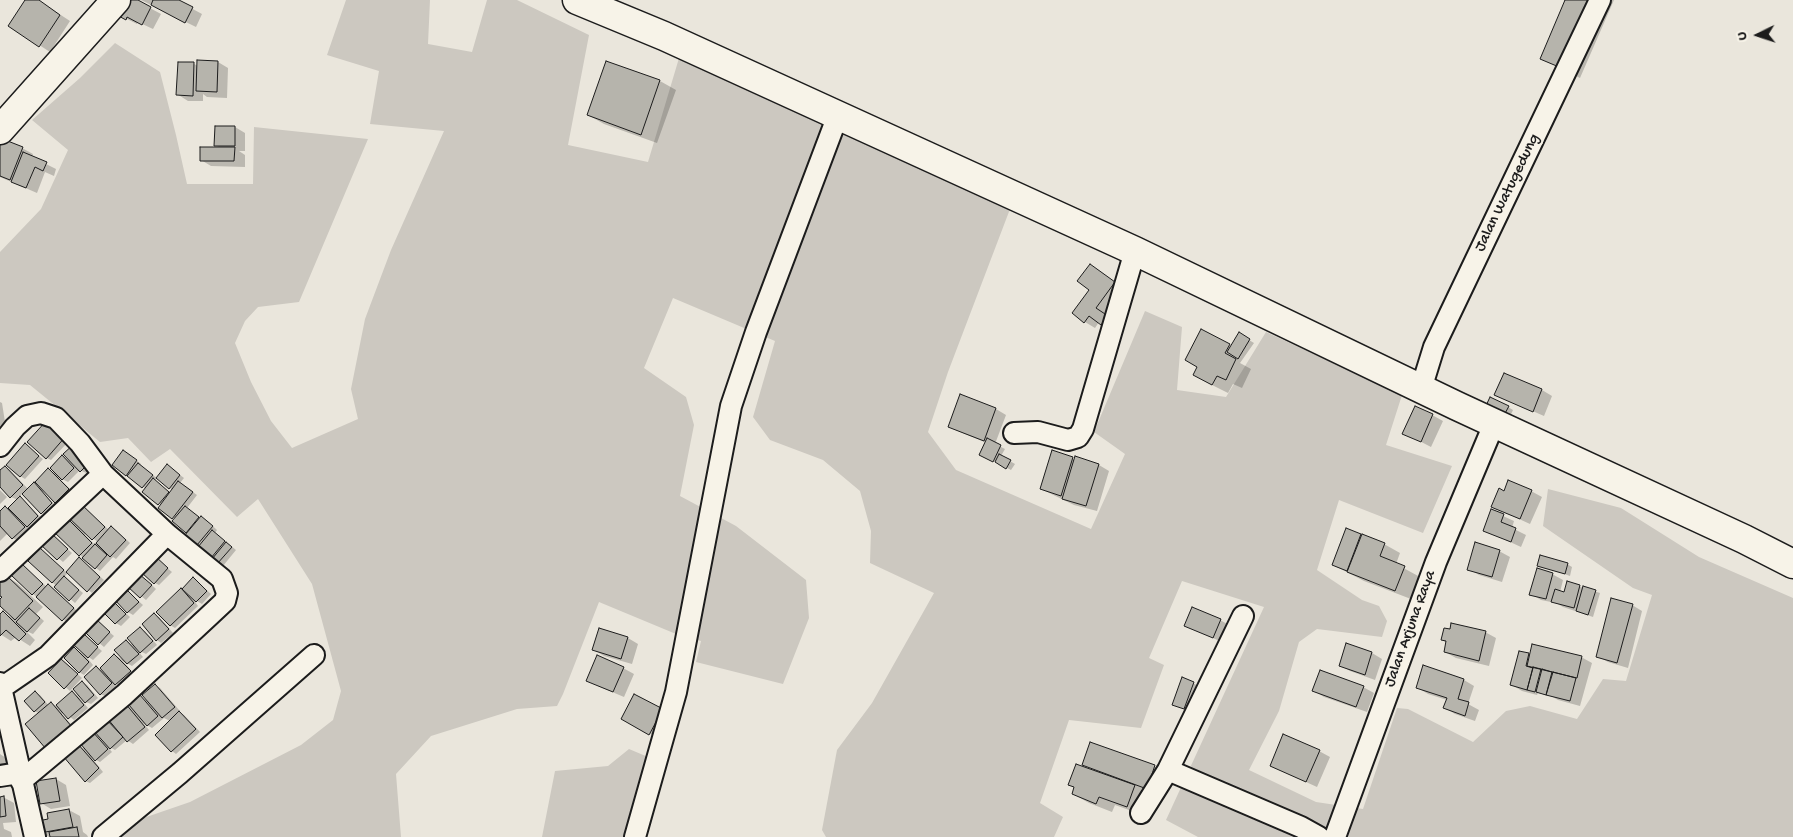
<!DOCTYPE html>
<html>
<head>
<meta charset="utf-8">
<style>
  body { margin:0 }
  #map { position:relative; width:1793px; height:837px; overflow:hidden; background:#eae6dc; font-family:"Gochi Hand",sans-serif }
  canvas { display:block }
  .north { position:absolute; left:1733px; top:10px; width:50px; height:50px; -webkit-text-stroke:4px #f7f3e8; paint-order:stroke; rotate:266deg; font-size:14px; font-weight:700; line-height:20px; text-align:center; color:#1c1c1c }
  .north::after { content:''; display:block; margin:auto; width:18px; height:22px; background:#1c1c1c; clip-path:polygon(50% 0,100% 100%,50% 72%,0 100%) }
</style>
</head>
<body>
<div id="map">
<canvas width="1793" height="837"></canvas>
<div class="north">U</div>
</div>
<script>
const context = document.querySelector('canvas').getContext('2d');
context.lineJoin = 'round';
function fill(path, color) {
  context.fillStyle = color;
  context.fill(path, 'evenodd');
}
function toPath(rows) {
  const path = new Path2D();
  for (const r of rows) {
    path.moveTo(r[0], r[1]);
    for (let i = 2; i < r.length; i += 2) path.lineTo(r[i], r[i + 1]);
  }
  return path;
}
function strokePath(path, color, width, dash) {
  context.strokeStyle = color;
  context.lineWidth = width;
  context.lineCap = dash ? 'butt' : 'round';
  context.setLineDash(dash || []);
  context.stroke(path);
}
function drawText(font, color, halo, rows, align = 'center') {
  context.font = font + ' "Gochi Hand",sans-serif';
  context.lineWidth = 4;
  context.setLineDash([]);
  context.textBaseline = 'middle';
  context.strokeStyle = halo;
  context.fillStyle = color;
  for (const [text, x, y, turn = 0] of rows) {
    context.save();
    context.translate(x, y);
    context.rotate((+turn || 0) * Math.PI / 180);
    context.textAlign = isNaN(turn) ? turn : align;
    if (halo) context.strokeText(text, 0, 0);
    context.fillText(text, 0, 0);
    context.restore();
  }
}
const green = toPath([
  [346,0,430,0,428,44,472,52,487,0,517,0,589,35,568,145,648,162,685,38,1018,188,948,372,928,432,956,470,1091,529,1125,454,1094,432,1145,311,1182,327,1177,390,1226,397,1266,332,1402,395,1386,445,1452,466,1423,533,1339,500,1317,570,1362,600,1379,606,1387,621,1382,637,1317,629,1299,642,1279,711,1249,770,1316,802,1363,809,1397,708,1408,709,1473,742,1506,711,1530,706,1577,719,1603,679,1626,681,1652,595,1633,588,1543,526,1548,489,1621,508,1699,557,1793,598,1793,837,1198,837,1166,820,1264,607,1182,581,1149,658,1164,665,1141,728,1069,720,1040,803,1063,817,1054,837,826,837,822,830,837,750,872,703,934,593,870,563,871,531,860,491,823,460,770,440,753,417,775,341,673,298,644,368,686,397,694,425,680,496,736,526,806,580,809,618,783,684,696,662,701,641,676,634,599,602,563,694,557,706,517,709,431,736,396,774,401,837,97,837,97,834,190,802,301,745,333,720,341,691,312,584,258,499,237,517,170,449,151,462,128,438,100,442,30,385,0,383,0,252,41,209,68,150,32,120,80,78,115,43,160,72,176,135,187,184,253,184,254,127,368,139,299,302,258,307,245,321,235,343,251,382,271,421,292,448,358,419,351,389,365,319,391,250,444,131,370,124,379,71,327,55],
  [629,749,648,757,626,837,542,837,555,771,608,766]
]);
const shadow = toPath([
  [27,0,38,0,70,21,50,52,10,26],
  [135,0,161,14,153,29,138,22,137,24,117,14],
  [141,0,176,0,202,14,196,27],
  [1567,0,1614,0,1580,78,1541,58],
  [218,62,228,68,227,98,207,97,203,94,203,101,188,101,177,94,179,63,194,64,198,66],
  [607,62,660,81,676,90,657,143,604,124,588,115],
  [216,127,235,127,245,133,245,151,239,151,245,155,245,167,211,166,201,160,221,148,215,145],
  [0,139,22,148,33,154,32,157,56,169,54,176,45,172,37,193,0,177],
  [1101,272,1124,289,1105,314,1112,330,1099,322,1095,328,1085,322,1091,290],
  [1202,331,1232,347,1239,334,1254,343,1240,363,1251,369,1242,388,1233,384,1228,393,1210,384,1199,367],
  [1542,390,1552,396,1544,416,1496,395],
  [961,396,996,409,1006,415,995,444,1005,449,1001,456,1015,464,1011,470,986,457,987,443,960,432,949,426],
  [0,402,2,403,8,441,0,442],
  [1508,407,1513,410,1508,421,1490,412],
  [1432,415,1443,421,1431,447,1404,433],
  [48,421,70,440,51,460,47,458],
  [26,445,43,459,25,479,20,476],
  [124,451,141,464,140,466,157,478,155,481,170,493,173,490,169,488,168,466,184,478,180,483,197,495,187,508,201,519,206,520,217,530,215,533,236,550,223,566,187,535,189,533,146,489,127,475],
  [1053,452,1075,460,1076,458,1099,465,1109,471,1097,511,1074,505,1041,489],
  [63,457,71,462,95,464,86,473,80,470,68,482,58,477,73,492,61,504,45,490,43,492,56,506,46,516,42,513,23,493,18,497,25,501,42,519,24,544,13,538,8,533,0,541,0,513,5,508,14,513,18,500,11,497,0,485,0,472,5,467,10,470,28,489,34,484,43,489,49,470,58,475],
  [0,490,7,497,0,504],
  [1531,491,1542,497,1530,524,1493,507,1505,492],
  [79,503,109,530,111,528,116,530,130,543,116,559,113,557,100,571,80,555,54,530,65,518,75,523],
  [86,533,98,542,95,545,85,535],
  [1492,511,1514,521,1512,528,1526,535,1521,547,1484,530],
  [51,535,72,553,63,562,42,544],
  [1360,535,1384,544,1400,553,1396,564,1420,577,1411,599,1364,581,1333,565],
  [40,549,67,573,80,559,104,580,92,593,68,573,64,577,83,593,75,603,52,582],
  [1499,551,1510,557,1502,582,1479,575,1469,569],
  [155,558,172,572,159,585,155,583],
  [1567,564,1572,567,1570,576,1539,565],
  [22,565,47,587,49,586,53,588,78,612,68,623,33,594],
  [1552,574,1563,580,1560,592,1565,593,1568,583,1600,593,1593,617,1563,607,1556,603,1541,600,1531,594],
  [7,577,17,583,43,607,36,614,44,621,33,634,26,631,35,640,30,646,16,637,11,641,0,634,0,616,3,613,15,619,0,604,0,601,3,597,0,594,0,584],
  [144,578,156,589,146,600,129,586],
  [194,579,211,594,202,604,192,598,198,606,175,628,170,625,182,591,189,595],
  [126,590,143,605,133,615,128,612],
  [113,602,130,617,121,626,116,623],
  [1632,605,1642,611,1628,668,1608,662,1597,656],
  [155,615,159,617,173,633,161,643,157,640],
  [1220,620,1231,626,1224,643,1186,626],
  [96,621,114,636,104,647,86,632],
  [140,629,145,631,157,645,146,654,136,649,143,657,132,666,123,661,134,674,121,687,113,682,116,686,105,696,100,694,97,668,105,672,115,655,125,661,126,641,136,647],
  [1485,632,1496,638,1489,666,1456,658,1445,652,1447,643,1442,640],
  [84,636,102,651,93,660,84,654,93,665,84,675,79,672,74,649,84,654],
  [628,638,638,644,632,664,604,656,594,650],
  [1347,645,1372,653,1382,659,1375,680,1350,671,1340,665],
  [1520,652,1531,655,1581,657,1592,663,1580,706,1558,700,1551,696,1538,693,1537,695,1522,691,1512,685],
  [61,660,82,678,70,691,49,673],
  [1424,667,1464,680,1474,686,1468,704,1479,710,1475,721,1455,714,1445,708,1447,700,1428,694,1418,688],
  [623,668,634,674,624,697,598,686],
  [82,682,87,685,98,698,91,704,86,702],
  [1193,683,1198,686,1189,711,1173,704],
  [155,685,160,688,179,710,178,711,184,715,200,732,176,754,172,751,170,721,164,718,152,728,143,723,149,730,133,744,127,740,115,750,106,745,112,752,100,762,91,757,103,772,90,783,85,781,77,745,87,750,92,732,100,737,106,720,113,724,125,704,129,707,140,697,148,701],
  [1363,687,1374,693,1367,712,1324,697,1314,691],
  [35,693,40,695,49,706,51,703,61,709,72,693,77,695,88,708,74,720,64,712,62,714,76,730,34,711],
  [672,716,660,739,622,719],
  [1091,743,1155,767,1171,776,1163,797,1141,789,1141,790,1150,795,1143,815,1115,805,1112,812,1089,803,1073,794,1094,770,1083,764],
  [1319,751,1330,757,1317,787,1271,766],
  [0,754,9,760,11,772,0,773],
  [56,779,66,785,70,806,51,809,41,803],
  [3,797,14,803,16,822,3,823,4,829,11,832,12,837,0,837,0,798],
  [69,810,80,816,83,832,87,835,88,837,49,837,42,833,50,820,49,814]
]);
const building = toPath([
  [25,0,39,0,60,15,39,47,8,26,25,0],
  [122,0,138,0,151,7,142,25,127,17,126,20,115,14,122,0],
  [153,0,179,0,193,7,185,23,151,5,153,0],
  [1565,0,1589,0,1559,67,1540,59,1565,0],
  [197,60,218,61,217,92,196,91,197,60],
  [606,61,660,80,641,135,587,115,606,61],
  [178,62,194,62,193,96,176,95,178,62],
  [215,126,235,126,235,146,214,146,215,126],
  [0,138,23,147,10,180,0,176,0,138],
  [200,147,235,147,234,161,200,161,200,147],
  [23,152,47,162,43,171,35,167,26,188,11,182,23,152],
  [1090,264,1115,282,1096,308,1108,316,1101,325,1089,316,1084,323,1072,313,1089,290,1077,281,1090,264],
  [1201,329,1230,344,1225,353,1236,359,1226,380,1217,376,1212,385,1193,375,1197,367,1185,360,1201,329],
  [1239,332,1250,339,1238,359,1227,352,1239,332],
  [1504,373,1542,389,1533,412,1494,395,1504,373],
  [960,394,996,408,984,441,948,427,960,394],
  [1490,397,1509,406,1502,419,1484,410,1490,397],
  [1415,406,1433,414,1421,442,1402,434,1415,406],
  [48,419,66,436,46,459,27,442,48,419],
  [987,438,1001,445,993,462,979,455,987,438],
  [25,443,39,456,20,477,6,465,25,443],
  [74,444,91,461,80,472,63,454,74,444],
  [123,450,137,460,126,476,112,465,123,450],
  [1052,450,1073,457,1061,496,1040,489,1052,450],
  [999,454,1011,460,1006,469,995,462,999,454],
  [62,455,74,468,62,480,50,468,62,455],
  [1075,456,1099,464,1086,506,1062,499,1075,456],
  [138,463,153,475,142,488,127,476,138,463],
  [167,464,180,475,169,489,156,478,167,464],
  [5,466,23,485,10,498,0,487,0,470,5,466],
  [48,468,69,489,55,503,35,482,48,468],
  [153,478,169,492,158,505,142,492,153,478],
  [1508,480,1532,490,1520,519,1491,507,1499,488,1504,491,1508,480],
  [178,481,193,492,172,519,158,508,178,481],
  [34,482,52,503,41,514,22,494,34,482],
  [20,496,38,516,27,527,8,508,20,496],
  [79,502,105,527,92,540,66,515,79,502],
  [5,506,25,527,12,539,0,526,0,511,5,506],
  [185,506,199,517,186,533,172,521,185,506],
  [1491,509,1504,514,1501,522,1516,528,1511,542,1483,531,1491,509],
  [65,516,92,543,79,556,52,530,65,516],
  [201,516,213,526,197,545,185,535,201,516],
  [111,526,126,540,110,557,96,543,111,526],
  [1346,528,1361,534,1347,571,1332,565,1346,528],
  [212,530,225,541,211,558,198,547,212,530],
  [51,533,68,549,57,560,40,544,51,533],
  [1362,534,1385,543,1380,556,1405,566,1395,591,1347,572,1362,534],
  [226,542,232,547,217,564,212,559,226,542],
  [1475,542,1500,550,1492,577,1467,570,1475,542],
  [95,544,107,555,95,569,82,558,95,544],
  [40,548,64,570,52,583,28,561,40,548],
  [1540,555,1568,563,1565,574,1537,566,1540,555],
  [155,556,168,568,154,584,141,572,155,556],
  [79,557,100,577,87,592,66,572,79,557],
  [22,564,43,584,32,595,11,575,22,564],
  [1537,568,1553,573,1546,599,1529,595,1537,568],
  [139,574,152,585,140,598,127,586,139,574],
  [6,575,33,601,15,620,0,606,0,599,2,597,0,596,0,582,6,575],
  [64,576,79,590,69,601,54,587,64,576],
  [193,577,207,591,196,602,182,589,193,577],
  [1567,581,1580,585,1574,608,1551,602,1555,589,1564,592,1567,581],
  [48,584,74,608,62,621,36,597,48,584],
  [1583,586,1596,590,1588,615,1576,611,1583,586],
  [125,588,139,602,127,613,114,599,125,588],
  [181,588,194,603,170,626,156,612,181,588],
  [1611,598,1633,604,1617,663,1596,657,1611,598],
  [113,601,126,614,115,624,102,611,113,601],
  [1192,607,1221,619,1213,638,1184,626,1192,607],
  [29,608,40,618,27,632,16,622,29,608],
  [3,611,26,634,19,641,6,630,0,636,0,614,3,611],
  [154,613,169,629,156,641,142,624,154,613],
  [96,619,110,632,98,645,85,632,96,619],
  [1451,623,1486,631,1479,661,1444,652,1446,641,1441,640,1444,628,1450,629,1451,623],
  [140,627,153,641,140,653,127,638,140,627],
  [599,628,628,637,621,659,592,650,599,628],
  [84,634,98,647,88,658,74,645,84,634],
  [126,640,139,654,127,664,114,650,126,640],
  [1346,643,1372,652,1365,675,1339,666,1346,643],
  [1532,644,1582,656,1577,678,1527,666,1532,644],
  [74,647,89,662,79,673,64,658,74,647],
  [1519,651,1529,653,1526,666,1533,668,1527,690,1510,685,1519,651],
  [114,654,131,671,115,685,100,668,114,654],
  [597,655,624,667,613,692,586,681,597,655],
  [61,659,78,674,64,689,48,673,61,659],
  [1423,665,1464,679,1458,699,1469,702,1465,716,1443,708,1447,698,1416,688,1423,665],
  [96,666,112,683,100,695,84,677,96,666],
  [1533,667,1541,669,1535,692,1527,690,1533,667],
  [1542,669,1552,672,1546,695,1536,692,1542,669],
  [1320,670,1364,686,1356,707,1312,691,1320,670],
  [1553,672,1576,678,1570,701,1546,695,1553,672],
  [1182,677,1194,682,1184,709,1172,705,1182,677],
  [82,681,94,695,85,703,73,689,82,681],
  [155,684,175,707,162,718,142,695,155,684],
  [35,691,45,702,34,712,24,701,35,691],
  [72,691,84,705,68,719,56,705,72,691],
  [634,694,663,709,649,735,621,719,634,694],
  [140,695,158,716,147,726,129,705,140,695],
  [51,702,72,727,46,749,25,724,51,702],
  [125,703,145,727,127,742,107,718,125,703],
  [179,711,196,729,171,752,155,735,179,711],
  [106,719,123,737,110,749,93,730,106,719],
  [92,731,108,749,95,761,79,742,92,731],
  [1283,734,1320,750,1306,782,1270,766,1283,734],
  [1090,742,1155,765,1147,789,1082,765,1090,742],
  [77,743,99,768,85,782,63,756,77,743],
  [1076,764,1135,785,1127,807,1099,797,1096,804,1072,794,1074,787,1068,785,1076,764],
  [56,778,60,801,40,804,36,781,56,778],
  [4,796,6,816,0,817,0,797,4,796],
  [69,809,73,827,40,833,38,821,48,819,47,813,69,809],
  [77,827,79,837,50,837,49,832,77,827]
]);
const street = toPath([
  [1421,389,1434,347,1600,0],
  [1014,433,1038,432,1068,440,1078,437,1083,429,1135,251],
  [0,446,15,427,27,416,41,413,56,418,80,443,103,474,167,534,222,579,227,593,225,601,209,616,124,695,21,781],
  [0,571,103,474],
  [0,683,35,837],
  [0,689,48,656,167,534],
  [1168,770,1243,616],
  [0,776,19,773],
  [1141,813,1168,770,1301,827,1319,837],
  [103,837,180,773,314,655],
  [635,837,676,692,731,406,756,332,838,115],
  [1335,837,1436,562,1494,424]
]);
const secondary = toPath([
  [577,0,664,36,1135,251,1457,406,1744,539,1793,564],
  [0,130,116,0]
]);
const streetNames = [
  ["Jalan Watugedung",1508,193,-64],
  ["Jalan Arjuna Raya",1411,629,-70]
];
fill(green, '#ccc8c0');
fill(shadow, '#0003');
fill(building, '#b6b4ac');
strokePath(building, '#1c1c1c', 1);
strokePath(street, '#1c1c1c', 24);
strokePath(secondary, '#1c1c1c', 31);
strokePath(street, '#f7f3e8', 20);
strokePath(secondary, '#f7f3e8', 28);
drawText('16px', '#1c1c1c', '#f7f3e8', streetNames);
</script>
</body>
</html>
